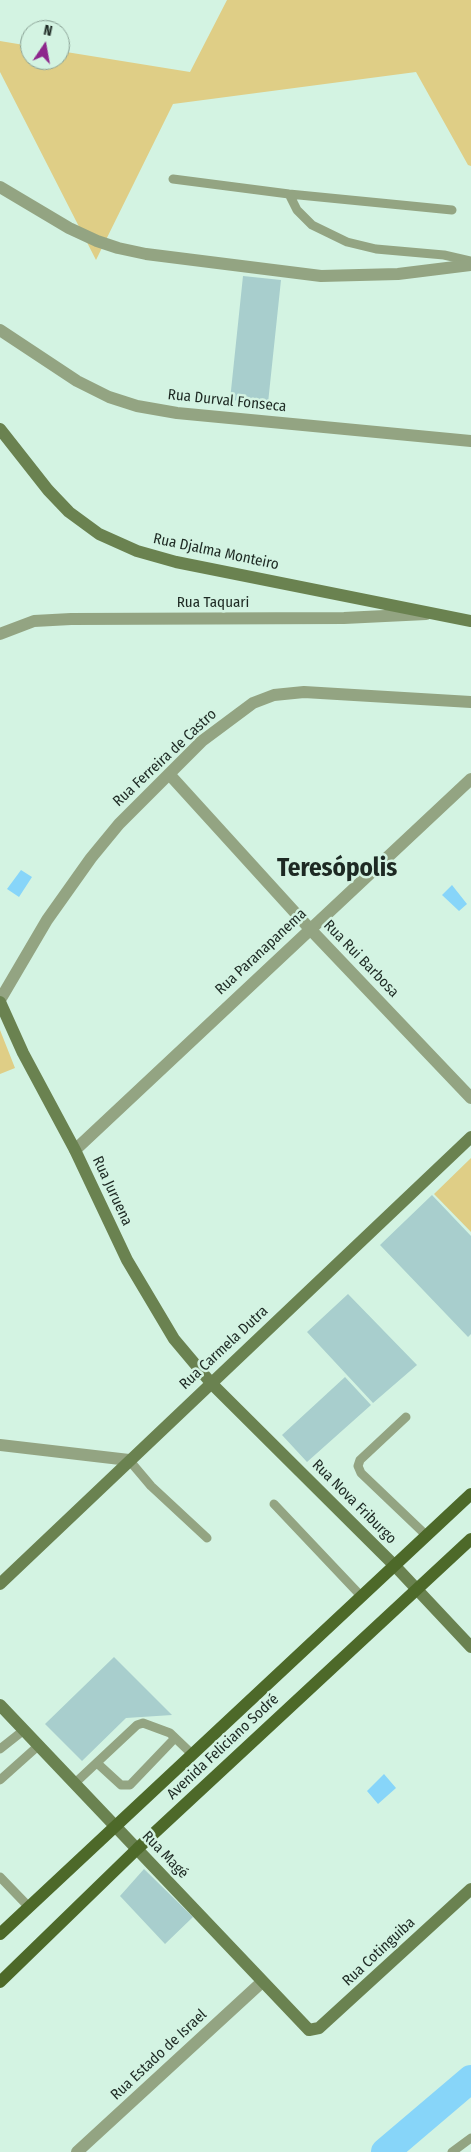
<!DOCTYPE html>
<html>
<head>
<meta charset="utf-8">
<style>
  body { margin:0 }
  #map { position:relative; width:471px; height:2152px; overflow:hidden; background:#d3f3e2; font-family:"Fira Sans Condensed",sans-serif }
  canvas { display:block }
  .north { position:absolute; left:20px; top:20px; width:50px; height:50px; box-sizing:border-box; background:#d3f3e2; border:1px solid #8aa296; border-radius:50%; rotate:12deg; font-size:14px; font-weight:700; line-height:20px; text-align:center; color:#1d2923 }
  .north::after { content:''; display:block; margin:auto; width:18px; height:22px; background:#8d268c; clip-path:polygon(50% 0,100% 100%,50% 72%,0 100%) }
</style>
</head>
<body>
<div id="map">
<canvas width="471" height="2152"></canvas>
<div class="north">N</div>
</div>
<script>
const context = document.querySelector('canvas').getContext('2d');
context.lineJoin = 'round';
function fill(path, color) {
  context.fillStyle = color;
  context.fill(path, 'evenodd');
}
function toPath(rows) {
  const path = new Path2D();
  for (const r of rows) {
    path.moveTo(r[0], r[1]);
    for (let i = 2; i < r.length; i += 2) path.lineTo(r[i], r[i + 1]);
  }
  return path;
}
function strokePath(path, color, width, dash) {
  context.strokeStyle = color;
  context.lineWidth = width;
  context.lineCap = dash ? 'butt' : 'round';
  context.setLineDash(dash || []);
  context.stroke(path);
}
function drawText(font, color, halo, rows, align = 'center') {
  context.font = font + ' "Fira Sans Condensed",sans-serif';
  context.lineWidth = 5;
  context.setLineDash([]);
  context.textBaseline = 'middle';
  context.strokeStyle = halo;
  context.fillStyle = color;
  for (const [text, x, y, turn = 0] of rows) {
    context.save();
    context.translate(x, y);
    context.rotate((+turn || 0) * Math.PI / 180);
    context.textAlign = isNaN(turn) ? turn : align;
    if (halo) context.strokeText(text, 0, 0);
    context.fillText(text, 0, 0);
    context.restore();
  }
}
const green = toPath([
  [227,0,471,0,471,166,468,165,416,72,173,104,96,260,0,72,0,41,30,46,30,60,60,60,60,51,190,72],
  [0,1030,15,1068,0,1074],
  [471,1158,471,1232,434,1194]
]);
const water = toPath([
  [21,870,32,877,19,897,7,889],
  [452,885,467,904,459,911,442,895],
  [384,1774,396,1788,378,1804,367,1791]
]);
const river = toPath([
  [385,2152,471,2079]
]);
const building = toPath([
  [243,276,281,280,268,403,230,400],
  [432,1195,471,1236,471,1334,468,1337,380,1245],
  [348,1294,417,1365,373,1403,307,1332],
  [345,1377,371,1405,307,1462,282,1435],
  [114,1657,172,1715,126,1718,82,1761,45,1724],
  [144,1869,193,1917,165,1944,120,1896]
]);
const lane = toPath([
  [173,179,289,194,452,210],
  [289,194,297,210,312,225,347,242,376,249,444,255,471,261],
  [406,1417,360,1460,358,1466,361,1473,427,1536],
  [129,1460,151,1486,207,1538],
  [274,1504,362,1597],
  [0,1749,24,1730],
  [97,1763,121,1785,130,1785,175,1738],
  [0,1780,38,1746],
  [74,1784,137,1725,143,1723,170,1733,193,1755],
  [0,1877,29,1907],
  [452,2152,471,2138]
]);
const street = toPath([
  [0,187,69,228,97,241,118,248,146,254,321,276,398,274,471,265],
  [0,330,77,381,109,397,137,406,177,413,471,441],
  [0,634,34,621,71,619,344,618,426,614],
  [169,774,310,929,471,1098],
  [0,1000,47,920,91,858,119,824,202,741,253,703,274,695,304,692,471,702],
  [75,1150,471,779],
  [0,1445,129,1460],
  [77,2152,262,1982]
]);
const secondary = toPath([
  [0,429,48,490,69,512,99,534,137,551,176,562,471,621],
  [0,1002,23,1053,75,1150,127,1260,174,1339,211,1383,395,1566,471,1647],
  [0,1584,471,1137],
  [0,1705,309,2030,319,2028,471,1889]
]);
const primary = toPath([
  [0,1934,471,1494],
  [0,1982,137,1849,471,1539]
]);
const streetNames = [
  ["Rua Durval Fonseca",227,401,6],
  ["Rua Djalma Monteiro",216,552,12],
  ["Rua Taquari",213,603],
  ["Rua Ferreira de Castro",165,758,-43],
  ["Rua Paranapanema",261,952,-43],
  ["Rua Rui Barbosa",361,959,46],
  ["Rua Juruena",112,1191,65],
  ["Rua Carmela Dutra",224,1348,-43],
  ["Rua Nova Friburgo",354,1502,45],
  ["Avenida Feliciano Sodré",223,1747,-43],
  ["Rua Magé",165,1855,46],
  ["Rua Cotinguiba",379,1952,-43],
  ["Rua Estado de Israel",159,2055,-43]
];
const townNames = [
  ["Teresópolis",337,869]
];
fill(green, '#dfce86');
fill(water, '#87d5f9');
strokePath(river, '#87d5f9', 28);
fill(building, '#a8cecd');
strokePath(lane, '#93a482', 9);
strokePath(street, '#93a482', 12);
strokePath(secondary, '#6a8250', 12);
strokePath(primary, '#4d6929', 12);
drawText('15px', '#1d2923', '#d3f3e2', streetNames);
drawText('bold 25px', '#1d2923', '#d3f3e2', townNames);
</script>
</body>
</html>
